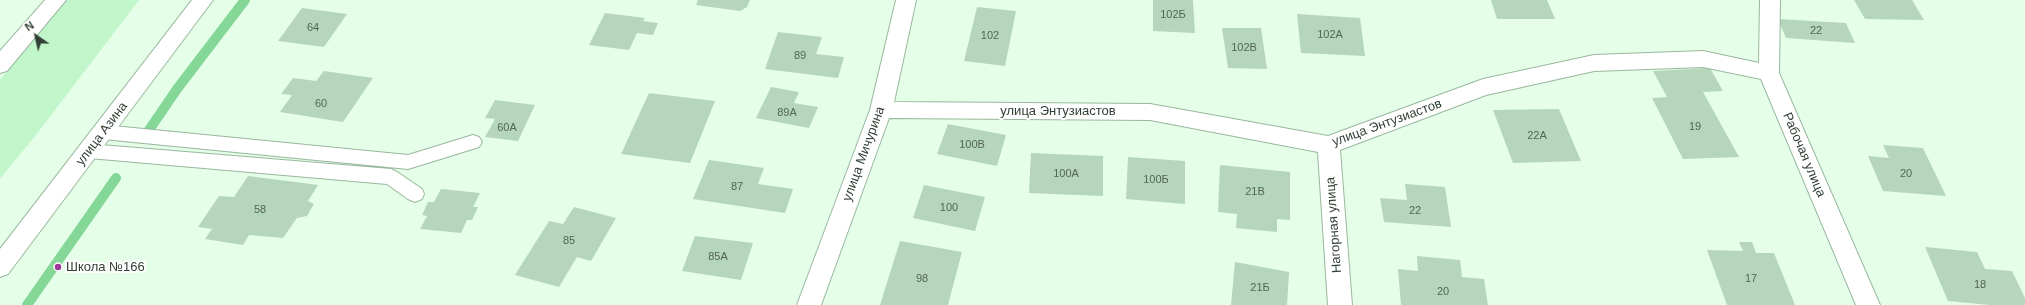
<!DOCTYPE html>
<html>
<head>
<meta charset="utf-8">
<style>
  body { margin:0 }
  #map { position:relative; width:2025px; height:305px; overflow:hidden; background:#e4fee8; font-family:Arial,sans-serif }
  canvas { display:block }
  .north { position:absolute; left:16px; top:16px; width:40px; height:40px; -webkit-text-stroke:3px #fff; paint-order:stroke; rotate:326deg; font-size:11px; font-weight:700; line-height:16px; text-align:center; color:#323f34 }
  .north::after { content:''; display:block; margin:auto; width:14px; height:18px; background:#323f34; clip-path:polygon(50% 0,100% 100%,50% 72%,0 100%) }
</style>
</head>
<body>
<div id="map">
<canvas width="2025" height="305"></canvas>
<div class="north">N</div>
</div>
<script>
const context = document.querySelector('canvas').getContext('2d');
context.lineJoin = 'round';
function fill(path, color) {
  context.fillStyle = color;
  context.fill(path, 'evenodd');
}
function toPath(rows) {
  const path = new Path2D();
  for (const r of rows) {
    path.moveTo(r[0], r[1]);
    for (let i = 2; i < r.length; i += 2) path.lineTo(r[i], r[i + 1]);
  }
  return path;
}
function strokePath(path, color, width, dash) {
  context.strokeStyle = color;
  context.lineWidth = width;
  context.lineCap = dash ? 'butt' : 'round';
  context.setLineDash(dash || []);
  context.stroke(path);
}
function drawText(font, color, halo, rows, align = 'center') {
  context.font = font + ' Arial,sans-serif';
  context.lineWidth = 4;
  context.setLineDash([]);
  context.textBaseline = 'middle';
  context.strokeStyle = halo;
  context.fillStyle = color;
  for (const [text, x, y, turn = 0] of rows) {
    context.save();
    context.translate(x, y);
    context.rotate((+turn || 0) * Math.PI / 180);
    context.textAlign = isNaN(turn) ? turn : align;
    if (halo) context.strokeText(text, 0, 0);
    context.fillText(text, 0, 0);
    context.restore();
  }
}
const green = toPath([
  [66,0,139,0,39,131,0,179,0,80]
]);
const stream = toPath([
  [147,133,177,89,245,0],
  [27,305,116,178]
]);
const building = toPath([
  [698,0,750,0,747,7,740,11,696,5],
  [1153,0,1193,0,1195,33,1153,31],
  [1491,0,1547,0,1555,19,1497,19],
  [1854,0,1912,0,1924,20,1865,19],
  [977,7,1016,11,1005,66,964,61],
  [302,8,347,14,324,47,278,41],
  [605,13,645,18,643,21,658,23,653,35,637,33,629,50,589,45],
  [1297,14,1360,18,1365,56,1301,53],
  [1778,19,1846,23,1855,43,1786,38],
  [1222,28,1261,28,1267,69,1228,68],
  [778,32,822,37,816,54,844,57,838,78,765,69],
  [1710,68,1723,91,1703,92,1739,157,1683,159,1652,98,1667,97,1653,71],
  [324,71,373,78,343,122,280,112,292,95,281,94,293,78,316,81],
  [771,87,799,92,794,103,818,107,809,128,756,118],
  [649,93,715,101,690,163,621,154],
  [495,100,535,105,518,141,485,137,495,119,485,118],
  [1559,109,1581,161,1513,163,1493,110],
  [948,124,1006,135,997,166,937,154],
  [1883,145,1923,148,1946,196,1883,191,1868,156,1889,158],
  [1031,153,1103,156,1103,196,1029,193],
  [1128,157,1185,161,1185,204,1126,199],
  [709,160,764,168,758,184,793,189,785,213,693,199],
  [1220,165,1290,172,1290,220,1277,219,1277,232,1236,228,1237,214,1218,212],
  [248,176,318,185,308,201,314,204,307,216,297,218,283,238,249,235,243,245,205,239,212,229,198,227,219,196,234,197],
  [1405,184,1445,187,1451,227,1384,222,1380,198,1407,200],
  [924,185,985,197,975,231,913,218],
  [441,189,480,193,473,207,478,207,472,220,467,220,461,233,420,229,427,216,422,215,428,202,434,202],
  [574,207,616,218,591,261,577,257,559,287,515,275,549,221,563,224],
  [695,236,753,243,741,280,682,271],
  [900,241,962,252,948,305,880,305],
  [1739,242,1752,242,1756,253,1774,253,1795,305,1727,305,1707,250,1743,251],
  [1925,247,1977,252,1985,269,2012,271,2025,298,2025,305,1989,305,1948,301],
  [1417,256,1460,260,1462,277,1484,279,1488,305,1401,305,1398,269,1418,271],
  [1235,262,1289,272,1287,305,1231,305]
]);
const service = toPath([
  [103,125,408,155,473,135,479,137,482,142,479,147,408,169,103,139,97,137,94,132,97,127,103,125],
  [89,144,391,169,397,172,422,189,424,194,422,199,415,202,408,199,387,184,89,158,83,156,80,151,83,146,89,144]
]);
const minor = toPath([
  [45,0,66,0,7,71,0,73,0,51,45,0],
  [896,0,916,0,894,102,1150,104,1328,136,1483,79,1594,55,1703,51,1759,63,1760,0,1780,0,1779,73,1880,305,1856,305,1761,79,1703,67,1594,71,1486,95,1340,150,1352,305,1328,305,1318,152,1150,120,889,118,821,305,797,305,870,110,896,0]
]);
const primary = toPath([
  [192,0,213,0,8,274,0,277,0,249,192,0]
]);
const markers = [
  [58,267,4,"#9f379a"]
];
const numberNames = [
  ["102Б",1173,15],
  ["64",313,28],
  ["22",1816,31],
  ["102А",1330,35],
  ["102",990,36],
  ["102В",1244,48],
  ["89",800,56],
  ["60",321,104],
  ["89А",787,113],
  ["19",1695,127],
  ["60А",507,128],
  ["22А",1537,136],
  ["100В",972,145],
  ["100А",1066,174],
  ["20",1906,174],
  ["100Б",1156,180],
  ["87",737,187],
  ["21В",1255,192],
  ["100",949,208],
  ["58",260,210],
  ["22",1415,211],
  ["85",569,241],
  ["85А",718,257],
  ["98",922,279],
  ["17",1751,279],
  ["18",1980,285],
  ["21Б",1260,288],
  ["20",1443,292]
];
const streetNames = [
  ["улица Энтузиастов",1058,111],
  ["улица Энтузиастов",1387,123,-20],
  ["улица Азина",102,134,-53],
  ["улица Мичурина",864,154,-70],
  ["Рабочая улица",1804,155,67],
  ["Нагорная улица",1334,225,-94]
];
const poiNames = [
  ["Школа №166",66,267]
];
fill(green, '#c1f5ca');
strokePath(stream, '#85d797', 10);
fill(building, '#b6d6bb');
strokePath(service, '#99b89e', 2);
strokePath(minor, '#99b89e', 2);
strokePath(primary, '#99b89e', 2);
fill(service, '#fff');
fill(minor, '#fff');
fill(primary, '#fff');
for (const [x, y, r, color] of markers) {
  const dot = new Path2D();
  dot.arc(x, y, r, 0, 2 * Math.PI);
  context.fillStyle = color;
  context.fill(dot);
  strokePath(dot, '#fff', 1.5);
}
drawText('11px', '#536556', null, numberNames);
drawText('13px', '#323f34', '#fff', streetNames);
drawText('13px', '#323f34', '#fff', poiNames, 'left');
</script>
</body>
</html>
